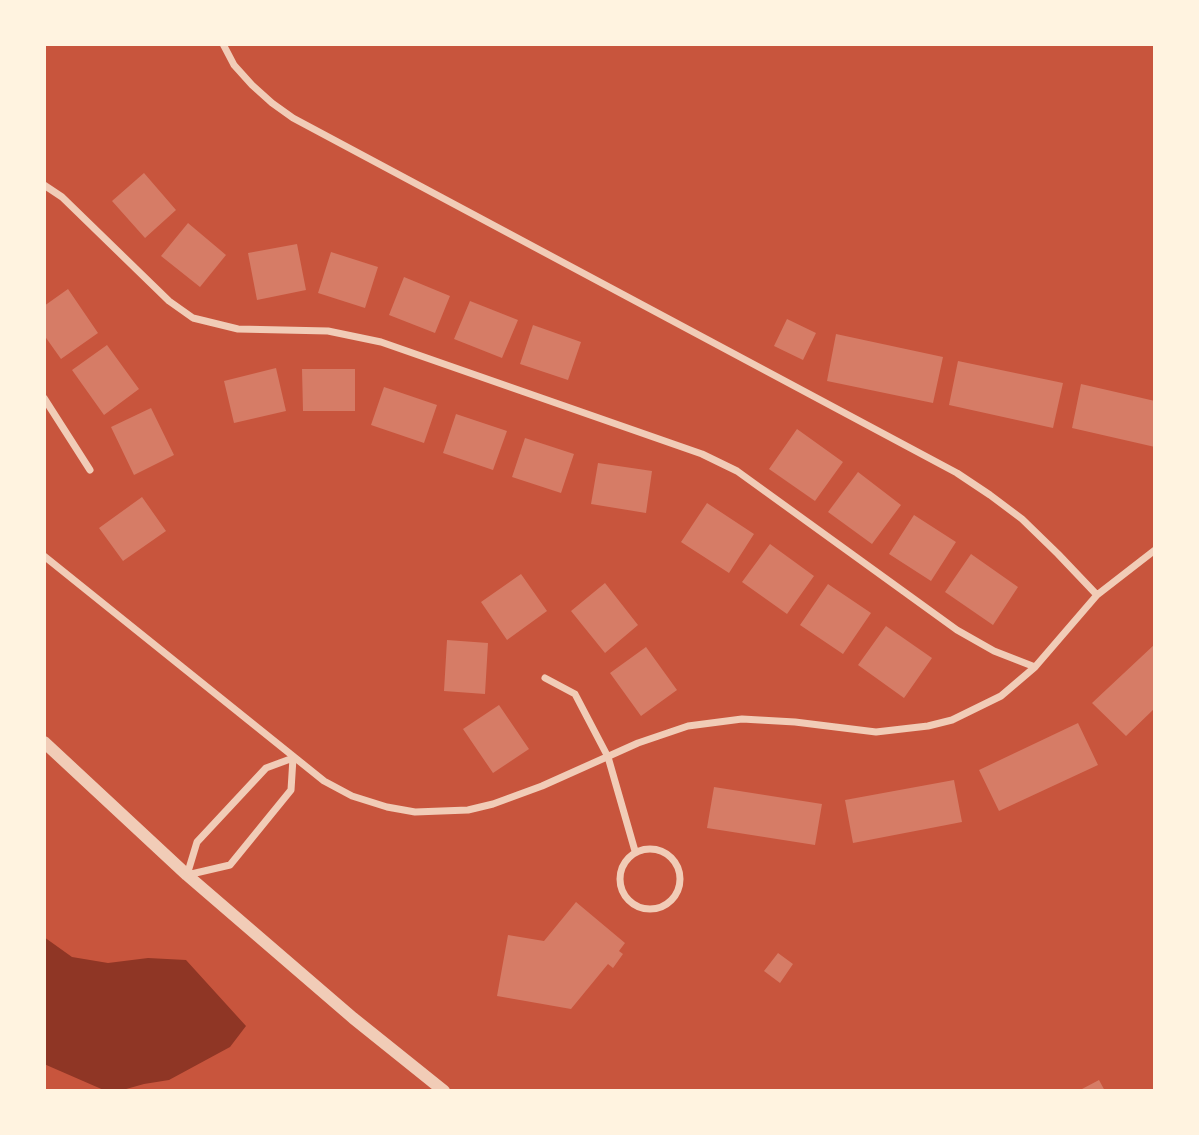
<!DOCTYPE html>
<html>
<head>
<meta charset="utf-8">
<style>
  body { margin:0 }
  #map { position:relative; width:1199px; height:1135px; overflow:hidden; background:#c8553d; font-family:"IBM Plex Serif",serif }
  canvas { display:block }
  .frame { position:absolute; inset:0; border:46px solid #fff3e0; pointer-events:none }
</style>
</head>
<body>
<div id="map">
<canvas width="1199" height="1135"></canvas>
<div class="frame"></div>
</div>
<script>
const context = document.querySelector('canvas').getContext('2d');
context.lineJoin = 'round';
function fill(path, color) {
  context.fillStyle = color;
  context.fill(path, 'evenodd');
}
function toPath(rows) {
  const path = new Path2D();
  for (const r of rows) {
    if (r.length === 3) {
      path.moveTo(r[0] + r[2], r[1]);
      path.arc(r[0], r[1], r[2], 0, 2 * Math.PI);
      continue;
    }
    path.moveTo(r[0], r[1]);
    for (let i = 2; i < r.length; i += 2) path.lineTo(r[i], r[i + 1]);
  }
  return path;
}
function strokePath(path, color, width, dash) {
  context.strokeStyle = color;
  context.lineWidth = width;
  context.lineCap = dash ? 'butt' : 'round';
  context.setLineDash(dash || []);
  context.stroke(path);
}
const water = toPath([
  [44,937,72,957,108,963,148,958,186,960,246,1026,230,1047,169,1080,144,1084,119,1091,106,1091,44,1064]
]);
const building = toPath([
  [144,173,176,210,145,238,112,201],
  [188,223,226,255,200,287,161,256],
  [297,244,306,290,257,300,248,253],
  [331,252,378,267,365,308,318,293],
  [404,277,450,296,435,333,389,315],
  [68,289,98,333,61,359,44,335,44,306],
  [470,301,518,320,502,358,454,339],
  [787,319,816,333,803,360,774,346],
  [533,325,581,342,568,380,520,364],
  [836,334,943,357,933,403,827,381],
  [107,345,139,389,104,415,72,370],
  [958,361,1063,383,1053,428,949,405],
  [276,368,286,411,234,423,224,381],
  [302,369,355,369,355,411,303,411],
  [1081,384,1155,401,1155,447,1072,428],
  [384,387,437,405,424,443,371,425],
  [151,408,174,455,134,475,111,427],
  [456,414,507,431,493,470,443,453],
  [797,429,843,462,815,501,769,469],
  [525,438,574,454,561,493,512,477],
  [598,463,652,471,646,513,591,504],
  [858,472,901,505,872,544,828,512],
  [142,497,166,531,123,561,99,528],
  [707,503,754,534,729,573,681,542],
  [914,515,956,542,931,581,889,554],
  [770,544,814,576,787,614,742,582],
  [971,554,1018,587,993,625,945,592],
  [521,574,547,611,507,640,481,602],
  [605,583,638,625,605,653,571,611],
  [828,584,871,613,843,654,800,625],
  [886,626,932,658,904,698,858,665],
  [447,640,488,643,485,694,444,691],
  [1155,644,1155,708,1126,736,1092,703],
  [646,647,677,690,641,716,610,673],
  [499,705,529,749,493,773,463,729],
  [1078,723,1098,765,999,811,979,770],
  [954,780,962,822,853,843,845,800],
  [714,787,822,804,815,845,707,828],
  [576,902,625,943,619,951,623,954,613,968,608,964,571,1009,497,996,508,935,544,941],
  [778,953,793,964,780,983,764,971],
  [1099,1080,1105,1091,1083,1091,1082,1089]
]);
const minor = toPath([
  [44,185,62,197,169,301,193,318,238,329,328,331,381,342,702,454,737,471,957,630,994,651,1035,667],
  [44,398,90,470],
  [44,556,324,781,352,796,387,807,415,812,468,810,493,804,542,786,638,743,688,726,742,719,795,722,876,732,928,726,952,720,1001,696,1035,667,1097,595,1058,554,1022,519,990,495,957,473,293,118,272,103,252,85,234,65,223,44],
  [1097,595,1155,550],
  [545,678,575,694,608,757,635,851],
  [293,758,291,790,230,865,187,875,197,842,266,768,293,758],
  [650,879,30]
]);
const tertiary = toPath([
  [44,742,187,875,353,1018,444,1091]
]);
fill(water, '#8f3625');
fill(building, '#d67c66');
strokePath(minor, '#f1ccb7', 7);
strokePath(tertiary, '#f1ccb7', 12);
</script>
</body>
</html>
